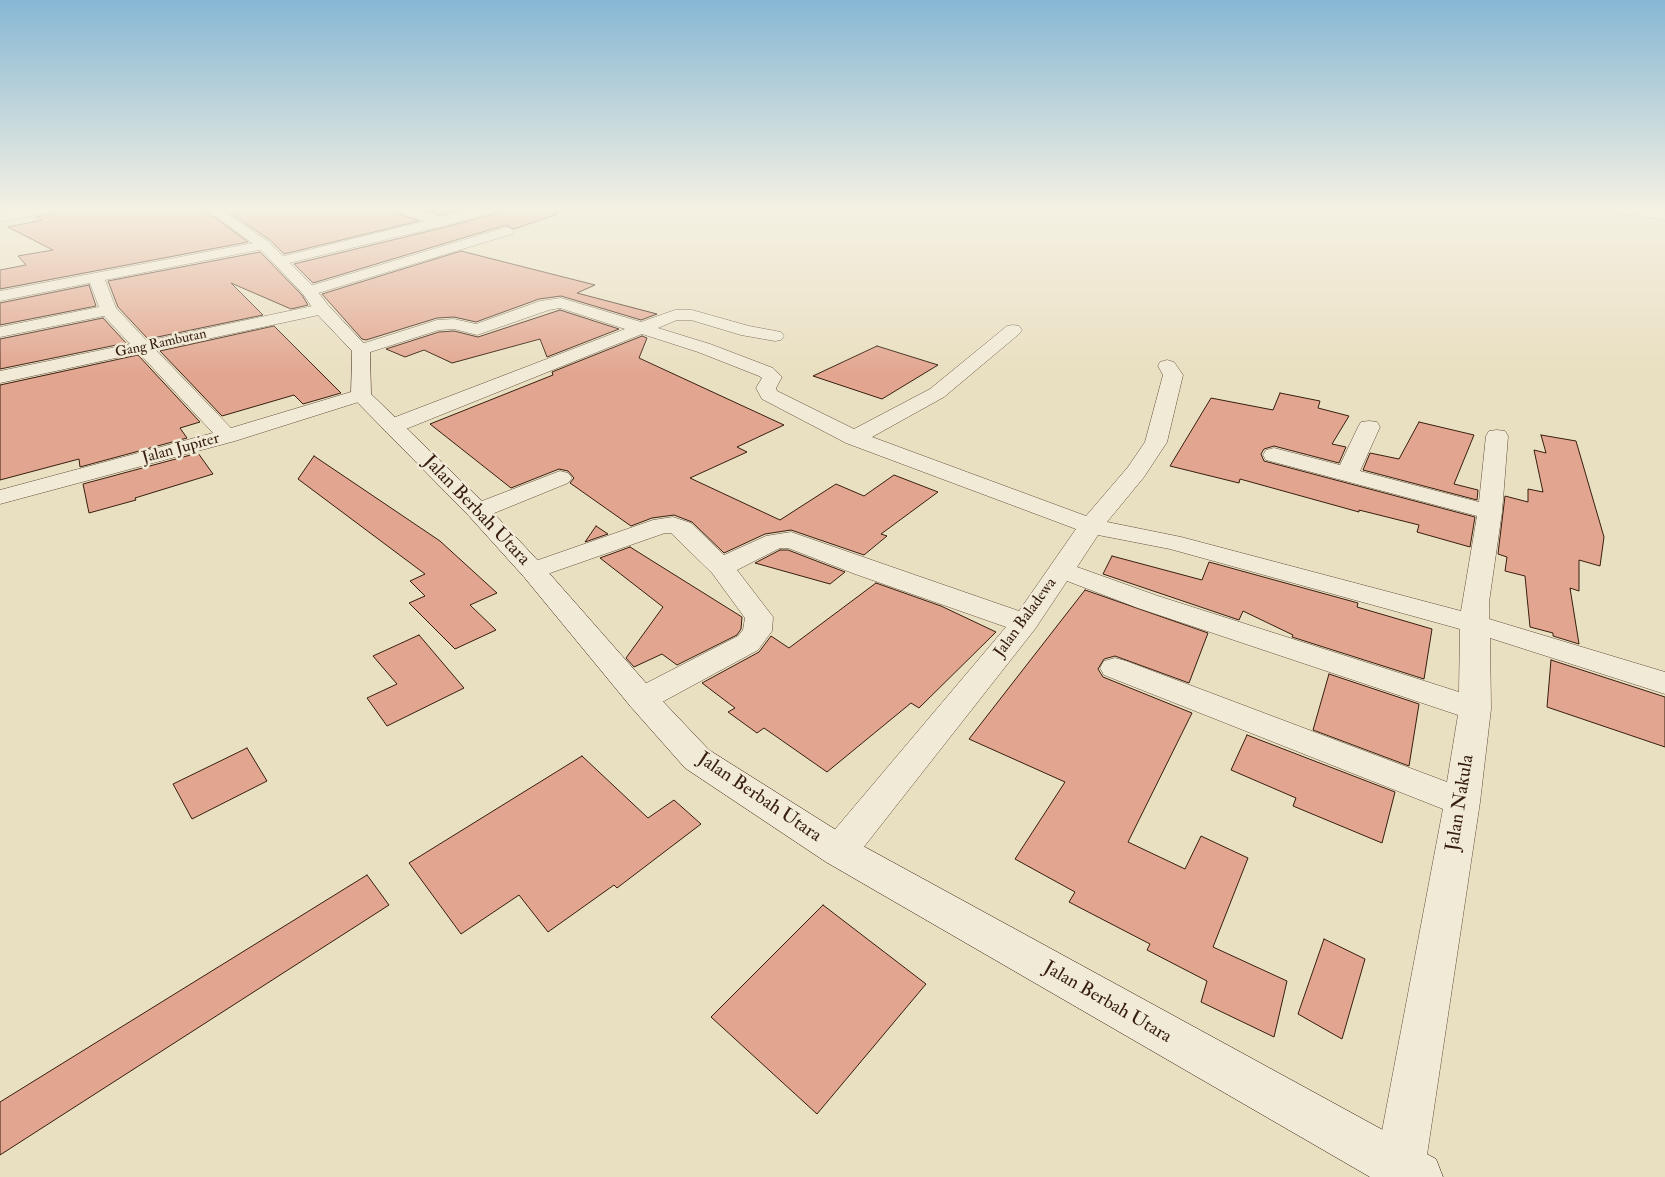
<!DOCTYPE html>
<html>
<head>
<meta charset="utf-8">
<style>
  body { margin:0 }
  canvas { display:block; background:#e9dfc1 }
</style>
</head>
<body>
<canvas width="1665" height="1177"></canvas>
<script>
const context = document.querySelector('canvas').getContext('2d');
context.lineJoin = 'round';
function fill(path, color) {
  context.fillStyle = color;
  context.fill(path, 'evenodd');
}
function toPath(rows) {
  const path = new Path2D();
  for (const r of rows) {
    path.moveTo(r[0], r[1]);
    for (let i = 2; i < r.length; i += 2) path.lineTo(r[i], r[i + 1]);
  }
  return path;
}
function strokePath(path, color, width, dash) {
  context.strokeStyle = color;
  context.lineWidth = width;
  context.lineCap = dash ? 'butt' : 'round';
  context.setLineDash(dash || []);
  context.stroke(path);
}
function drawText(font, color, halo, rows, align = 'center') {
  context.font = font + ' "IM FELL Double Pica",serif';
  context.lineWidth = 5;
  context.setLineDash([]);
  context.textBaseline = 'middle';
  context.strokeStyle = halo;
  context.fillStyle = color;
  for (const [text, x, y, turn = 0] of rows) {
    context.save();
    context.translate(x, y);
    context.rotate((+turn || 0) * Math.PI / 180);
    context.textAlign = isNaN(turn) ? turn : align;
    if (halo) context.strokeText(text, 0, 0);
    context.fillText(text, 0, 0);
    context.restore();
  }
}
const building = toPath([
  [60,208,202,208,248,242,0,289,0,270,26,265,18,256,53,250,8,227,42,220,36,217,52,214,60,208],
  [223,208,394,208,396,213,419,221,284,254,270,240,223,208],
  [421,208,450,210,467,208,440,215,421,208],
  [501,208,557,208,558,214,514,229,506,225,313,283,294,264,446,227,498,213,501,208],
  [461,251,595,285,577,293,657,314,641,320,561,296,539,299,476,322,454,317,437,318,366,340,362,339,322,294,461,251],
  [260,252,302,295,308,305,291,309,231,283,263,315,148,339,118,307,108,281,260,252],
  [89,285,96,306,0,325,0,303,89,285],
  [560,310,619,329,547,357,540,339,452,363,424,350,405,357,386,349,439,332,454,331,478,337,560,310],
  [103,318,126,343,0,369,0,339,103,318],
  [274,326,341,393,303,404,294,395,222,416,160,351,274,326],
  [642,336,647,338,639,358,784,425,737,447,747,452,690,478,780,520,836,484,864,496,894,475,938,492,881,534,887,536,864,555,791,530,765,534,724,553,692,522,674,515,652,518,631,526,570,483,574,478,568,471,559,469,511,488,430,424,553,375,552,372,642,336],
  [877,346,938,365,882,399,813,376,877,346],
  [138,355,200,422,180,428,187,438,80,467,79,459,0,480,0,385,138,355],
  [1280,393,1320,401,1318,408,1349,416,1332,444,1346,447,1339,463,1274,446,1264,449,1261,454,1264,461,1475,517,1470,547,1417,532,1419,525,1359,510,1359,512,1240,479,1239,483,1170,466,1211,398,1273,410,1280,393],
  [1419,422,1474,435,1454,484,1478,490,1477,500,1363,470,1370,453,1399,459,1419,422],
  [1541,435,1576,441,1604,537,1600,566,1579,560,1579,591,1570,588,1579,644,1553,636,1553,633,1530,627,1525,576,1505,571,1507,557,1498,554,1505,496,1528,502,1528,489,1543,492,1534,450,1546,453,1541,435],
  [198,453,213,474,135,498,136,500,89,513,83,484,198,453],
  [314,456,440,541,497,593,470,605,496,630,455,649,409,603,425,596,410,581,425,574,298,479,314,456],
  [596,526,608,534,585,542,596,526],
  [630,547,742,617,741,629,737,635,677,665,662,654,634,667,626,658,663,607,600,558,630,547],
  [780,550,788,550,845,572,830,584,755,563,780,550],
  [1112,556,1202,580,1209,562,1358,603,1357,607,1432,629,1424,679,1292,637,1293,635,1243,611,1239,620,1103,574,1112,556],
  [876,583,941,606,996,632,919,708,911,703,827,772,764,728,757,733,728,712,735,708,702,683,759,652,771,636,789,648,876,583],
  [1085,590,1208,633,1189,683,1115,656,1104,659,1098,669,1103,677,1192,713,1128,842,1185,869,1201,836,1248,858,1213,947,1287,981,1274,1037,1201,1002,1207,981,1147,950,1150,944,1069,902,1075,892,1015,859,1065,782,969,739,1085,590],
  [419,635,464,688,387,726,367,698,397,684,373,656,419,635],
  [1551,660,1665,697,1665,747,1547,707,1551,660],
  [1329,674,1419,704,1409,766,1313,730,1329,674],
  [1247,735,1395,792,1382,843,1293,806,1296,798,1231,770,1247,735],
  [247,748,267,781,192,819,173,784,247,748],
  [582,756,648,818,674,800,701,824,617,888,614,885,548,932,519,895,461,934,409,863,582,756],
  [367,875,389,905,0,1155,0,1102,367,875],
  [823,905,926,984,817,1114,711,1017,823,905],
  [1324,939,1365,959,1342,1039,1298,1014,1324,939]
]);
const street = toPath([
  [30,208,58,208,52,212,0,222,0,214,30,208],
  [396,208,415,208,440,217,476,208,499,208,498,211,446,225,281,265,276,264,274,261,276,258,425,221,397,211,396,208],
  [1605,208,1639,208,1665,212,1665,220,1611,212,1605,208],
  [507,227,514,231,512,234,315,294,303,294,301,291,303,288,507,227],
  [264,241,269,242,271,245,269,248,105,280,116,308,147,341,322,304,328,305,330,309,328,313,156,350,231,428,361,389,368,391,371,395,368,399,235,441,0,504,0,490,213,433,139,353,0,383,0,371,130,344,104,316,0,337,0,327,99,307,90,283,0,301,0,291,264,241],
  [561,298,641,322,675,310,692,310,749,326,781,332,784,336,781,340,775,341,741,335,691,320,677,320,658,328,710,344,773,368,782,377,776,388,777,391,854,429,930,389,1007,326,1013,325,1019,326,1022,330,1019,334,944,397,872,437,1086,516,1128,467,1145,442,1163,375,1158,366,1160,362,1167,360,1174,362,1183,375,1167,442,1144,477,1107,522,1181,537,1461,611,1477,516,1266,460,1263,455,1266,450,1274,448,1340,465,1358,427,1361,422,1369,421,1377,422,1380,427,1360,471,1479,502,1486,436,1489,431,1497,430,1505,431,1508,436,1502,512,1489,602,1489,619,1665,672,1665,694,1490,638,1491,709,1480,802,1425,1168,1421,1177,1379,1177,1375,1168,1443,809,1104,675,1100,668,1104,661,1115,658,1126,661,1447,782,1458,715,1138,608,1067,581,1035,629,852,862,839,867,826,862,820,851,826,840,1006,627,855,574,788,548,780,548,737,570,773,617,772,631,758,650,653,707,642,710,631,707,626,699,631,691,738,636,743,630,745,618,712,573,671,533,665,533,533,579,524,577,520,571,524,565,653,520,673,517,691,523,724,555,766,536,791,532,1019,611,1076,529,846,443,762,399,756,388,762,378,759,376,698,352,642,334,401,431,393,432,385,431,382,426,385,421,625,329,560,308,549,310,477,335,454,329,439,330,361,355,355,354,352,350,355,346,437,320,454,319,476,324,540,301,561,298],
  [1098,535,1170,549,1460,629,1459,692,1158,596,1077,567,1098,535],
  [560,471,568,473,572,478,568,483,487,516,478,518,469,516,466,511,469,506,560,471]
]);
const secondary = toPath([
  [204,208,219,208,269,242,315,288,328,305,370,350,371,394,487,506,542,565,653,691,709,750,852,840,1436,1159,1443,1177,1370,1177,826,862,685,768,631,707,524,577,469,516,354,399,351,395,352,351,316,313,303,294,259,248,204,208]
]);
const farStreetnames = [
  ["Gang Rambutan",161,344,-12]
];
const streetNames = [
  ["Jalan Jupiter",181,449,-15],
  ["Jalan Baladewa",1026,618,-54]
];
const nearStreetnames = [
  ["Jalan Berbah Utara",476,511,46],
  ["Jalan Berbah Utara",759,798,34],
  ["Jalan Nakula",1461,803,-81],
  ["Jalan Berbah Utara",1107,1003,30]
];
fill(building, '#e2a690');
strokePath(building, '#371e0e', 1);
strokePath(street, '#644e3b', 1);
strokePath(secondary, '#371e0e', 1);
fill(street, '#f1ead7');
fill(secondary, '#f1ead7');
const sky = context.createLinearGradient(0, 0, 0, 373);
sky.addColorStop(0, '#87b7d4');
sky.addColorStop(0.56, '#f5f1e3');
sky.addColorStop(1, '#f5f1e300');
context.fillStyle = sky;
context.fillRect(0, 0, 1665, 373);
drawText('14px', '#371e0e', '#f1ead7', farStreetnames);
drawText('16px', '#371e0e', '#f1ead7', streetNames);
drawText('19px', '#371e0e', '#f1ead7', nearStreetnames);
</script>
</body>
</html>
